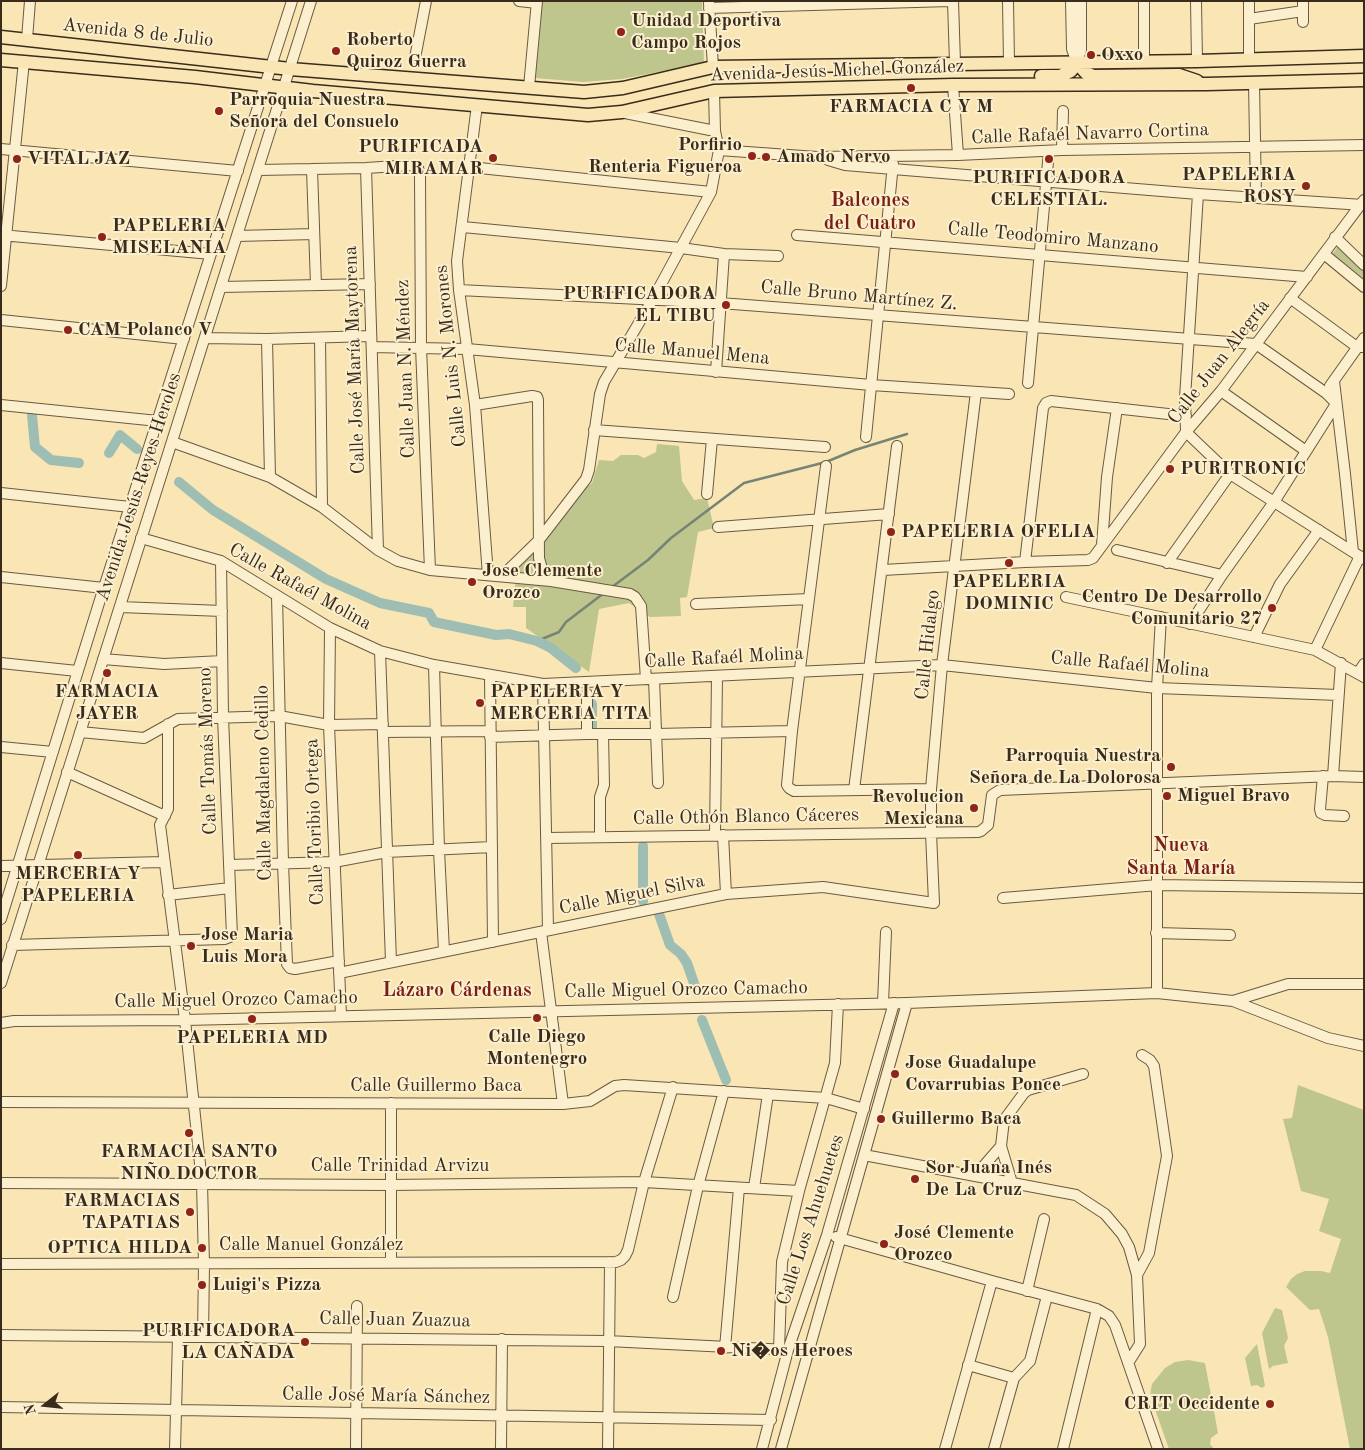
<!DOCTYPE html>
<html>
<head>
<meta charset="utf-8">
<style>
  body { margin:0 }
  #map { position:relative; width:1365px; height:1450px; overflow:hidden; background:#fae6b4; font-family:"Old Standard TT",serif }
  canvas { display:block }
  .frame { position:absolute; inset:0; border:2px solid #392c1d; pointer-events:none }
  .north { position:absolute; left:20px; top:1380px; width:50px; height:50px; -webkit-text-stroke:4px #fcefce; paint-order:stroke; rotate:254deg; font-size:14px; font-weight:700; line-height:20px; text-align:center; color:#392c1d }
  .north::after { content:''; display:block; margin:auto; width:18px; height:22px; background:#392c1d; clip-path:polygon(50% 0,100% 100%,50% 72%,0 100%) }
</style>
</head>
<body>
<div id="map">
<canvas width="1365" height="1450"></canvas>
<div class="frame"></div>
<div class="north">N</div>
</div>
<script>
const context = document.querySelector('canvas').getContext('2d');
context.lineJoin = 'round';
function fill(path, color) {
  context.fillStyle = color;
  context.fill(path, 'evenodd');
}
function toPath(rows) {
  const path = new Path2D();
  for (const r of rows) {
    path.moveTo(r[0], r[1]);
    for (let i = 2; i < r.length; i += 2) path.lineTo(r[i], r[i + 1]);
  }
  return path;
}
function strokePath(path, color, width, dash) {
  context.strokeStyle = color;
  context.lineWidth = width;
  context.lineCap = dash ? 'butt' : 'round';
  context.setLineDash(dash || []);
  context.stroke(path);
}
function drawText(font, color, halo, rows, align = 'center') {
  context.font = font + ' "Old Standard TT",serif';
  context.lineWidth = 4;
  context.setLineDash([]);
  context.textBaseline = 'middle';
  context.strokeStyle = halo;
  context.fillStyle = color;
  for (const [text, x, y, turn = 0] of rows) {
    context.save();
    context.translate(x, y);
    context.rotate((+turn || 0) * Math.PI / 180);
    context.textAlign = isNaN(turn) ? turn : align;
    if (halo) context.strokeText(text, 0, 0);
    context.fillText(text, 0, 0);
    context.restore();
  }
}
const green = toPath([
  [542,1,702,1,704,63,622,79,583,82,535,78],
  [1338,246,1364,267,1364,279,1331,256],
  [657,444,679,446,682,481,694,500,707,498,714,528,698,532,687,597,680,598,681,616,650,617,629,603,599,609,589,672,526,628,526,607,513,607,517,569,581,492,592,483,599,460,613,461,621,455,638,455,644,458,656,452],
  [1298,1085,1364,1110,1364,1449,1350,1449,1328,1337,1319,1309,1310,1310,1286,1287,1291,1279,1297,1274,1305,1271,1321,1271,1330,1273,1341,1239,1319,1231,1329,1199,1301,1191,1283,1119,1292,1118],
  [1275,1308,1282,1310,1288,1338,1284,1346,1288,1363,1273,1366,1269,1369,1262,1333],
  [1257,1344,1265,1386,1262,1388,1257,1385,1251,1386,1245,1358],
  [1188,1360,1205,1363,1218,1433,1211,1438,1210,1444,1214,1449,1169,1449,1150,1395,1152,1384,1165,1368,1175,1362]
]);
const stream = toPath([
  [612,587,648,560,671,538,744,483,826,462,855,450,907,434],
  [537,641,559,632,566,622,604,593]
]);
const canal = toPath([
  [32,415,35,447,51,460,79,463],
  [109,453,120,435,137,449],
  [179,482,213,510,326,579,380,603,429,613,434,622,496,635,509,634,537,641,551,648,576,668],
  [592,704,592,728],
  [643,846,643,901],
  [659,914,670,945,681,954,687,963,697,992],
  [702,1020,726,1080]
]);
const minor = toPath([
  [519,1,537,3],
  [953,1,955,63],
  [1008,1,1009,63],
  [1071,1,1072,49,1077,63],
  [1144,1,1144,62],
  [1196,1,1197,61],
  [709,3,713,67],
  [709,8,950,1],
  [1249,19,1303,11],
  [1303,22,1303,1],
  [27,39,30,1],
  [415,58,426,1],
  [1249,59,1249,1],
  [1077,63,1081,50,1081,1],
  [1254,83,1256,197],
  [953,85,958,155],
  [529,87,537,1],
  [477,105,457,261,459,290,475,405,488,575],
  [625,113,715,131],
  [1,149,238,171],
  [719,150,817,157,958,155,1062,150,1364,145],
  [1062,150,1063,111],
  [828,160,845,165,893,169,1198,194,1363,205],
  [470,167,711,192],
  [366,168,378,550],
  [312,169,316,285],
  [258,170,366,168,413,165,418,168,420,175,421,347,430,570],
  [1198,194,1185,398,1186,432,1230,474,1364,559],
  [463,227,681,248,724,254,778,256],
  [1,235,211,254],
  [797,235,1307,277],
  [237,236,314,234],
  [1335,237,1364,265],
  [1324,254,1364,287],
  [1,286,24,61],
  [221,287,370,284],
  [459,290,720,303,1256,344,1326,393,1336,403],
  [1290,298,1357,347,1364,347],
  [1,320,184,339],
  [205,338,267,339,371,336],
  [320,338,322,507],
  [267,339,270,477],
  [372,347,467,349,871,385,1009,394],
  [716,372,724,254],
  [1334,381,1345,474,1353,552],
  [1028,383,1049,151],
  [1330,386,1364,338],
  [1221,391,1306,451],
  [1,405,158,421],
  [475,405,532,396,537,397,538,400,539,558,542,569,551,581],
  [594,430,825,447],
  [866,437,893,164],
  [172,442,270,477,322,507,378,550,398,561,430,570,551,581,630,594,635,597,641,606,646,679],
  [826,466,792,731,787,785,789,788,794,791,931,789],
  [1,493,130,507],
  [707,494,712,439],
  [718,527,889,514],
  [141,538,221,561,330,628,380,651,434,665,543,684,942,665,1157,688,1338,695],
  [1102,545,1107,477,1117,408],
  [1117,550,1222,575],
  [1025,562,1043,408,1046,403,1051,401,1186,416],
  [1167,563,1230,474],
  [883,570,1025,562,1088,560,1093,558,1186,432,1221,391,1364,200],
  [502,576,539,540,586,479,589,470,600,394,604,382,653,299,711,192,719,150,715,131,714,91],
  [1,577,104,588],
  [277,596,283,863,287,964,290,968,295,969,339,961],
  [1066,597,1315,650,1364,677],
  [696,604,809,599],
  [120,607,222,611],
  [1190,624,1222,575,1274,502,1336,404],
  [330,628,329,725,341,1016],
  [1254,637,1280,584,1319,530],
  [1315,650,1360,556],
  [380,651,391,962],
  [103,659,164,664,222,661],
  [1,663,77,671],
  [434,665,439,850,444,951],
  [1358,673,1364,664],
  [490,676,493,942],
  [654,679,658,783],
  [543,684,548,930],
  [587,694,587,734],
  [168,724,168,809,160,825,185,1020,202,1183,204,1264,203,1337],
  [80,732,144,738,178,719,279,716,329,725,383,724],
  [383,732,490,731],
  [490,737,587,734,656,734,792,731],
  [1,747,53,752],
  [67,772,165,816],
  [1323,776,1320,809,1321,813,1325,815,1344,816],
  [1333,776,1341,663],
  [854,790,897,446],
  [715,835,717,676],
  [723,835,726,894],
  [600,837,600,797,604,785,603,734],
  [547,838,978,832,981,831,988,825,992,795,1000,790,1333,776,1364,777],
  [229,865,334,862,387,852,492,847],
  [1,866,163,862],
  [168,895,230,888],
  [1003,898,1158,885,1364,888],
  [1,919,99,603,292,1],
  [541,932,563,1104],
  [1156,933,1230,935],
  [12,945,225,939,232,936,223,717,221,561],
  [339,973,726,894,823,887,934,903,931,833,931,789,942,665,976,392],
  [1,983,311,1],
  [1157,993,1157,688,1161,617],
  [1233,1001,1288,984,1364,984],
  [883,1003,886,932],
  [1,1023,14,1021,185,1020,907,1003,1157,993,1233,1001,1328,1038,1364,1046],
  [1,1102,563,1104,590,1101,615,1086,624,1085,826,1098,864,1109],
  [391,1103,391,1262],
  [864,1155,1076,1195,1105,1214,1122,1234,1129,1247,1137,1275,1140,1344,1128,1363],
  [975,1176,1001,1146],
  [1,1183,390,1185,644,1182,799,1191],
  [1012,1183,1001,1146,1004,1120,1024,1093,1028,1090,1083,1074],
  [754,1188,768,1094],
  [836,1237,992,1281,1097,1309,1109,1316,1115,1325,1158,1449],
  [1,1264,616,1262,621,1260,625,1256,628,1250,644,1182,673,1087],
  [1137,1275,1149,1253,1167,1156,1154,1066,1150,1060,1142,1055],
  [1027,1291,1044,1219],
  [673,1297,698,1186,724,1091],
  [1,1335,608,1341,788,1350],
  [725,1348,739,1188],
  [779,1350,782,1262,799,1191,835,1063,838,1004],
  [968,1365,1014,1378],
  [1,1407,771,1420],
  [175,1449,178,1337],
  [356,1449,357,1306],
  [501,1449,502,1339],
  [608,1449,610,1262],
  [762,1449,788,1350,827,1235,894,1003],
  [781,1449,907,1003],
  [945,1449,992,1281],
  [994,1449,1014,1378,1030,1361,1047,1296],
  [1063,1449,1097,1309]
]);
const major = toPath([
  [1,37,290,69,584,92,623,88,713,67,1197,61,1364,56],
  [1,60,195,77,313,91,588,115,622,112,714,91,953,85,1207,84,1364,80],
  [1041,76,1060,76,1071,71,1077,63,1086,73,1094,76,1179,75,1197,81]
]);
const markers = [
  [621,32,5,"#8f2418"],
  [336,51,5,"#8f2418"],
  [1091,55,5,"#8f2418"],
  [911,88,5,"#8f2418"],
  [219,111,5,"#8f2418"],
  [752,156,5,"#8f2418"],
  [766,157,5,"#8f2418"],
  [493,158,5,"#8f2418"],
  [17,159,5,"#8f2418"],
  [1049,159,5,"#8f2418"],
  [1306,186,5,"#8f2418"],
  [102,237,5,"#8f2418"],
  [726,305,5,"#8f2418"],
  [68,330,5,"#8f2418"],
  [1170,469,5,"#8f2418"],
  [891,532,5,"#8f2418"],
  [1009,563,5,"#8f2418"],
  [472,582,5,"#8f2418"],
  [1272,608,5,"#8f2418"],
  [107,673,5,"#8f2418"],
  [480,703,5,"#8f2418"],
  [1171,767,5,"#8f2418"],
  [1167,796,5,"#8f2418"],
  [974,808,5,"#8f2418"],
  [78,855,5,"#8f2418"],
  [191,946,5,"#8f2418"],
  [537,1018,5,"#8f2418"],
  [252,1019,5,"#8f2418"],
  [895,1074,5,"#8f2418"],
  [881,1119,5,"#8f2418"],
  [189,1133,5,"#8f2418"],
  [915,1179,5,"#8f2418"],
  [190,1212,5,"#8f2418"],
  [884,1244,5,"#8f2418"],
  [202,1248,5,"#8f2418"],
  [202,1285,5,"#8f2418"],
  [305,1342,5,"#8f2418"],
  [721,1351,5,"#8f2418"],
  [1270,1404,5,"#8f2418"]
];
const poiNames = [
  ["Unidad Deportiva",631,21],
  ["Campo Rojos",631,43],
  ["Roberto",346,40],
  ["Quiroz Guerra",346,62],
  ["Oxxo",1101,55],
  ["Parroquia Nuestra",229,100],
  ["Señora del Consuelo",229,122],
  ["FARMACIA C Y M",911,107,"center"],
  ["Porfirio",742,145,"right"],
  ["Renteria Figueroa",742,167,"right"],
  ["PURIFICADA",483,147,"right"],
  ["MIRAMAR",483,169,"right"],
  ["Amado Nervo",776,157],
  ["VITAL JAZ",27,159],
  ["PAPELERIA",1296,175,"right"],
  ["ROSY",1296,197,"right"],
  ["PURIFICADORA",1049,178,"center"],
  ["CELESTIAL.",1049,200,"center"],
  ["PAPELERIA",112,226],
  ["MISELANIA",112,248],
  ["PURIFICADORA",716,294,"right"],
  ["EL TIBU",716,316,"right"],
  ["CAM Polanco V",78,330],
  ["PURITRONIC",1180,469],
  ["PAPELERIA OFELIA",901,532],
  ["Jose Clemente",482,571],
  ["Orozco",482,593],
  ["PAPELERIA",1009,582,"center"],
  ["DOMINIC",1009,604,"center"],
  ["Centro De Desarrollo",1262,597,"right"],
  ["Comunitario 27",1262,619,"right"],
  ["FARMACIA",107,692,"center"],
  ["JAYER",107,714,"center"],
  ["PAPELERIA Y",490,692],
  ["MERCERIA TITA",490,714],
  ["Parroquia Nuestra",1161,756,"right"],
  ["Señora de La Dolorosa",1161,778,"right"],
  ["Miguel Bravo",1177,796],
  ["Revolucion",964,797,"right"],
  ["Mexicana",964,819,"right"],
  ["MERCERIA Y",78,874,"center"],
  ["PAPELERIA",78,896,"center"],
  ["Jose Maria",201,935],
  ["Luis Mora",201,957],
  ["Calle Diego",537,1037,"center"],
  ["Montenegro",537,1059,"center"],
  ["PAPELERIA MD",252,1038,"center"],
  ["Jose Guadalupe",905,1063],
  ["Covarrubias Ponce",905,1085],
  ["Guillermo Baca",891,1119],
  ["FARMACIA SANTO",189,1152,"center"],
  ["NIÑO DOCTOR",189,1174,"center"],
  ["Sor Juana Inés",925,1168],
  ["De La Cruz",925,1190],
  ["FARMACIAS",180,1201,"right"],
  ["TAPATIAS",180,1223,"right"],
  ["José Clemente",894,1233],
  ["Orozco",894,1255],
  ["OPTICA HILDA",192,1248,"right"],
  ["Luigi's Pizza",212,1285],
  ["PURIFICADORA",295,1331,"right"],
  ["LA CAÑADA",295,1353,"right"],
  ["Ni�os Heroes",731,1351],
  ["CRIT Occidente",1260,1404,"right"]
];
const streetNames = [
  ["Avenida 8 de Julio",138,33,6],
  ["Avenida Jesús Michel González",837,71,-2],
  ["Calle Rafaél Navarro Cortina",1090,134,-2],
  ["Calle Teodomiro Manzano",1053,238,5],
  ["Calle Bruno Martínez Z.",859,296,5],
  ["Calle Manuel Mena",692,352,5],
  ["Calle Luis N. Morones",451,356,-96],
  ["Calle José María Maytorena",355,360,-92],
  ["Calle Juan Alegría",1219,362,-52],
  ["Calle Juan N. Méndez",406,369,-92],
  ["Avenida Jesús Reyes Heroles",139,487,-72],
  ["Calle Rafaél Molina",300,587,29],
  ["Calle Hidalgo",928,645,-84],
  ["Calle Rafaél Molina",724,658,-3],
  ["Calle Rafaél Molina",1130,665,5],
  ["Calle Tomás Moreno",208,751,-92],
  ["Calle Magdaleno Cedillo",264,783,-91],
  ["Calle Othón Blanco Cáceres",746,817,-1],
  ["Calle Toribio Ortega",315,822,-92],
  ["Calle Miguel Silva",632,895,-11],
  ["Calle Miguel Orozco Camacho",686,990,-1],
  ["Calle Miguel Orozco Camacho",236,1000,-1],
  ["Calle Guillermo Baca",436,1086],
  ["Calle Trinidad Arvizu",400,1166],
  ["Calle Los Ahuehuetes",811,1220,-72],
  ["Calle Manuel González",311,1245],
  ["Calle Juan Zuazua",395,1320,1],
  ["Calle José María Sánchez",386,1396,1]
];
const neighbourhoodNames = [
  ["Balcones",870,201],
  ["del Cuatro",870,224],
  ["Nueva",1181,846],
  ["Santa María",1181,869],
  ["Lázaro Cárdenas",457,991]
];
fill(green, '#bec58d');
strokePath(stream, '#768477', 2.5);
strokePath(canal, '#9fbeb3', 10);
strokePath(minor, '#695a43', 12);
strokePath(major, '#392c1d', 15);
strokePath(minor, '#fcefce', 10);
strokePath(major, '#fae6b4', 12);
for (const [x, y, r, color] of markers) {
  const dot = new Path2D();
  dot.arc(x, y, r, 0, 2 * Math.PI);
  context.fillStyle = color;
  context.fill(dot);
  strokePath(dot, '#fcefce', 2);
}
drawText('bold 19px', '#392c1d', '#fcefce', poiNames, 'left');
drawText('19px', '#392c1d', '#fcefce', streetNames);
drawText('bold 20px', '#7a1f14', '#fcefce', neighbourhoodNames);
</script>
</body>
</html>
